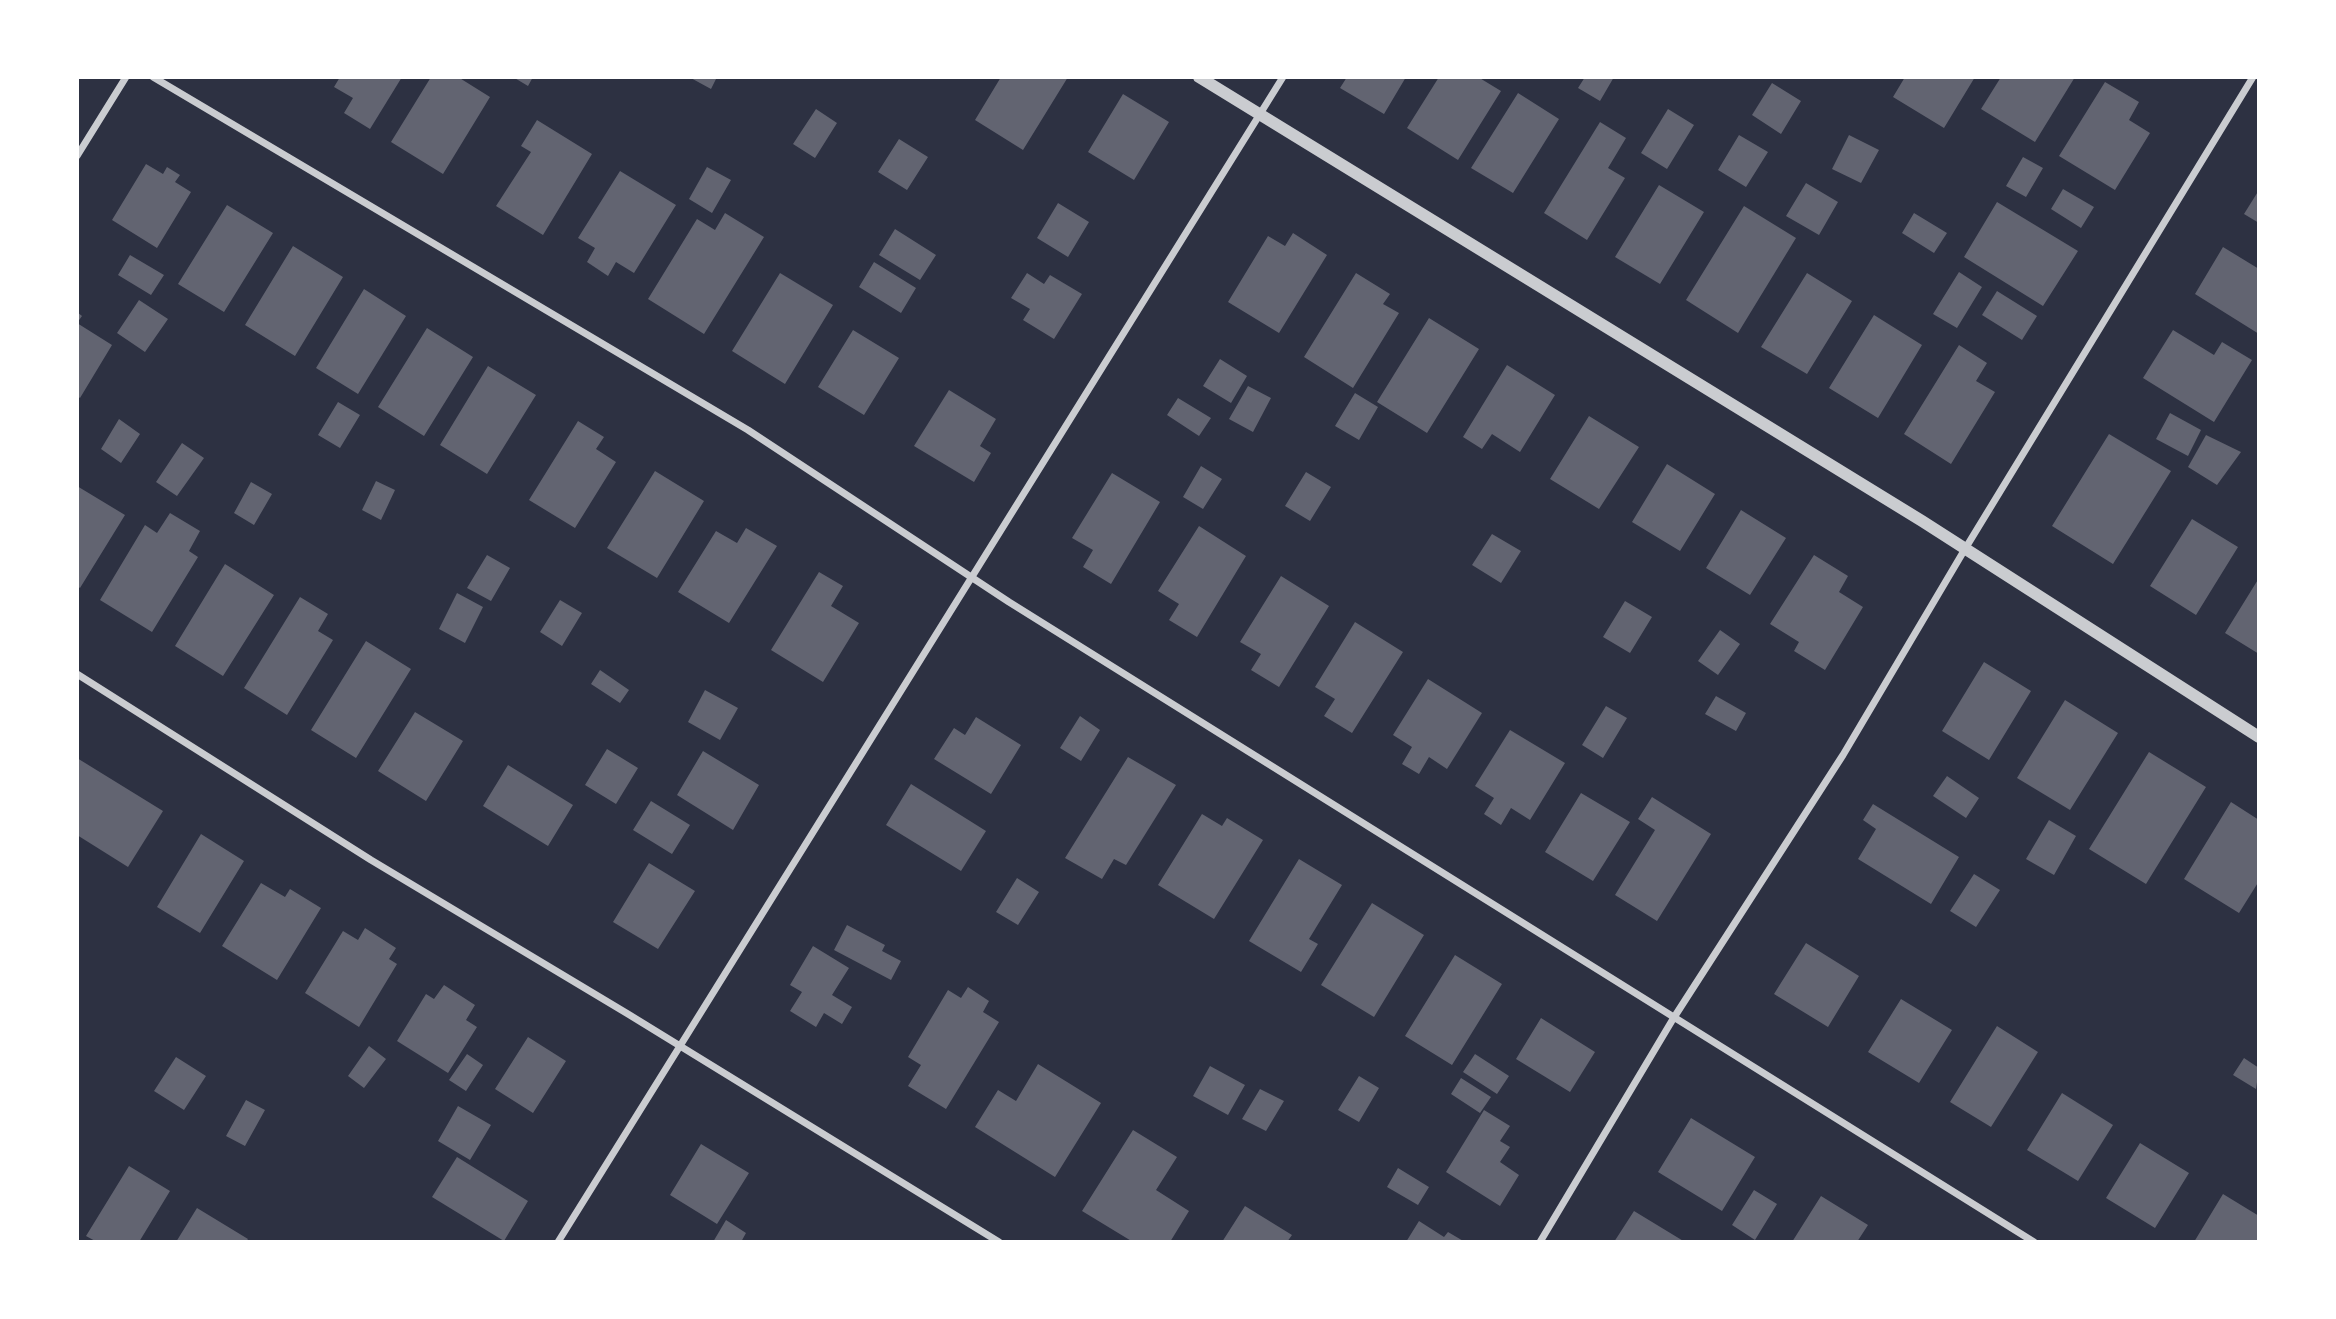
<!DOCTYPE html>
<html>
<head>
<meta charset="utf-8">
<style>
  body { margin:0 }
  #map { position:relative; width:2336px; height:1319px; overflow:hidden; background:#2d3142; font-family:Manrope,sans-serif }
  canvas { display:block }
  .frame { position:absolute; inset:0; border:79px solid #fff; pointer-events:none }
</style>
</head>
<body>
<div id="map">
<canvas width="2336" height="1319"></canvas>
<div class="frame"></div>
</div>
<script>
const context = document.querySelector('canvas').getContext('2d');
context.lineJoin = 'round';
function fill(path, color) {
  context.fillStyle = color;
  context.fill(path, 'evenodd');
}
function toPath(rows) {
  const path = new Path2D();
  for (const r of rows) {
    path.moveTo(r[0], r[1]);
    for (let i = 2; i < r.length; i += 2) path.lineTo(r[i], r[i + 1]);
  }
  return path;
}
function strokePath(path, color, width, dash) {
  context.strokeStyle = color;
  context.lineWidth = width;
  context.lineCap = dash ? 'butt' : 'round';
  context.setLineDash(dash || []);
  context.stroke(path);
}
const building = toPath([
  [340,77,402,77,370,129,344,113,353,98,334,87],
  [431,77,458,77,490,97,443,174,391,142],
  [513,77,533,77,528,86],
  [689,77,717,77,711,89],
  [1001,77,1068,77,1023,150,975,120],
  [1347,77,1406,77,1384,114,1340,88],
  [1439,77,1478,77,1501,91,1458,160,1407,128],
  [1585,77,1614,77,1600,101,1578,88],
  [1905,77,1975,77,1944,128,1893,97],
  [2001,77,2075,77,2035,142,1981,109],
  [2105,82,2139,102,2129,120,2150,133,2115,190,2059,156],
  [1772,83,1801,101,1781,134,1752,115],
  [1518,93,1559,119,1513,193,1471,168],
  [1123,94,1169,122,1134,180,1088,152],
  [816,109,837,123,815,158,793,144],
  [1668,109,1694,125,1667,169,1641,153],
  [537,120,592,154,543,235,496,206,531,152,521,146],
  [1600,122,1626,138,1608,168,1625,178,1587,240,1544,213],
  [1739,135,1768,152,1746,187,1718,170],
  [1849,135,1879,150,1861,183,1832,169],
  [899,139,928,157,907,190,878,172],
  [2023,157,2043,168,2026,197,2006,186],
  [146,164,163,174,167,167,180,175,175,182,191,192,157,248,112,220],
  [707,167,731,180,712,213,689,199],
  [620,171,676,205,634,273,616,262,608,276,587,262,595,248,578,238],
  [1806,183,1838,202,1819,235,1786,216],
  [1659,185,1704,212,1660,284,1615,257],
  [2063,189,2094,207,2081,228,2051,209],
  [2259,190,2259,223,2244,214],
  [1997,202,2078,251,2043,306,1964,257],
  [1058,203,1089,222,1068,257,1037,238],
  [227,205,273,233,224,312,178,284],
  [1744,206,1796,238,1738,333,1686,300],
  [725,213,764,237,704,334,648,299,697,219,715,230],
  [1914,213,1947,233,1934,253,1902,233],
  [895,229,936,255,920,280,879,255],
  [1293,233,1327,255,1279,333,1228,302,1268,236,1285,246],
  [293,246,343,277,295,356,245,325],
  [2223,247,2259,269,2259,334,2195,294],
  [130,255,164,275,151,295,118,275],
  [874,262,916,288,901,313,859,287],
  [1959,272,1982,287,1957,328,1933,314],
  [780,273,833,305,785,384,732,351],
  [1027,273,1044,284,1050,275,1082,294,1054,339,1023,320,1030,309,1011,298],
  [1356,273,1390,294,1383,304,1399,313,1353,388,1304,357],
  [1807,273,1852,301,1807,374,1761,347],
  [364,289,406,316,358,394,316,368],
  [1997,291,2037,316,2022,340,1982,315],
  [139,300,168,319,145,352,117,333],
  [77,312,82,316,77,323,112,345,80,398,77,396],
  [1874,315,1922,345,1878,418,1829,388],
  [1429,318,1479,349,1427,433,1377,402],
  [427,328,473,357,424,436,378,407],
  [853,330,899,358,864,415,818,387],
  [2173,330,2214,355,2222,342,2252,360,2214,422,2143,378],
  [1959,345,1987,363,1976,381,1995,392,1951,464,1904,434],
  [1220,359,1247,376,1231,403,1203,386],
  [1507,365,1555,395,1520,452,1492,434,1482,449,1463,437],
  [488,366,536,395,487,474,440,445],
  [1248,386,1271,398,1253,432,1229,419],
  [949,390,996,419,980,446,991,453,974,482,914,446],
  [1355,393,1378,407,1359,440,1335,426],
  [1178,398,1211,418,1199,436,1167,415],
  [338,402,360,415,340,448,318,435],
  [2170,413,2201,430,2188,456,2156,439],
  [1589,416,1639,447,1599,509,1550,479],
  [119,419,140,434,121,463,101,449],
  [578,421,604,437,596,449,616,462,575,528,529,500],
  [2109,434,2171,471,2113,564,2052,526],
  [2206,435,2241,452,2217,485,2188,467],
  [182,443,204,458,177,496,156,482],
  [1667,464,1715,494,1680,551,1632,522],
  [1201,466,1222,479,1203,509,1183,497],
  [655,471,704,501,657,578,607,548],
  [1306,472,1331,487,1310,521,1285,506],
  [1112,473,1160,502,1111,584,1083,567,1093,550,1072,538],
  [376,481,395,490,381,520,362,510],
  [251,482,272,494,254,525,234,513],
  [77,486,125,515,80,588,77,586],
  [1741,510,1786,538,1750,595,1706,568],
  [170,513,200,531,189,551,198,557,152,632,100,600,145,525,157,533],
  [2192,519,2238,547,2196,615,2150,586],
  [1199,526,1246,556,1197,637,1169,620,1179,604,1158,591],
  [746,528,777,546,729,623,678,592,716,531,737,543],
  [1492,534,1521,551,1501,583,1472,565],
  [487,555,510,568,491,601,467,588],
  [1814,555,1848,576,1839,592,1863,607,1825,670,1794,651,1799,642,1770,624],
  [225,564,274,595,223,676,175,646],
  [819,572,843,586,831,606,859,623,823,682,771,650],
  [1281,576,1329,606,1279,687,1251,670,1261,654,1240,642],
  [2259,578,2259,654,2225,633],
  [457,593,483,607,465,643,439,629],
  [300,597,328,614,318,631,333,640,287,715,244,688],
  [560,600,582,613,562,646,540,632],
  [1625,601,1652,617,1630,653,1603,637],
  [1355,622,1403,652,1352,733,1324,716,1335,699,1315,687],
  [1720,630,1740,644,1718,675,1698,661],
  [366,641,411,669,356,758,311,730],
  [1984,662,2031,691,1989,760,1942,731],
  [600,670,629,690,620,703,591,684],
  [1428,679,1482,713,1447,769,1429,757,1419,774,1402,764,1412,747,1393,735],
  [705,690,738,708,720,740,688,722],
  [1716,696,1746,713,1736,731,1705,714],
  [2065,700,2118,733,2070,810,2017,778],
  [1606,706,1627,718,1603,758,1582,745],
  [415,712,463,741,426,801,378,771],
  [1080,716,1100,730,1081,761,1060,748],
  [976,717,1021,745,991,794,934,759,954,728,965,735],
  [1510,730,1565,763,1530,820,1511,808,1501,825,1484,814,1494,798,1475,786],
  [607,749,638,768,616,804,585,785],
  [703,751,759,785,733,830,677,795],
  [2149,752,2206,787,2146,884,2089,849],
  [1128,757,1176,785,1126,865,1114,859,1102,879,1065,858],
  [77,758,163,811,128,867,77,835],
  [508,765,573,805,548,846,483,806],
  [1947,776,1979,798,1966,818,1933,796],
  [911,784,986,831,961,871,886,825],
  [1581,793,1630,822,1593,881,1545,852],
  [1652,797,1711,834,1657,921,1615,895,1655,830,1638,819],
  [651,801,690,825,672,854,633,830],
  [2231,802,2259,820,2259,881,2239,913,2184,879],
  [1873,804,1959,857,1931,904,1858,859,1876,829,1863,820],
  [1202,814,1222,826,1227,818,1263,840,1214,919,1158,885],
  [2049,820,2076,836,2054,875,2026,859],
  [201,834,244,861,200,933,157,907],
  [1299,859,1342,885,1309,939,1318,944,1301,972,1249,941],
  [649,863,695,891,658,949,613,922],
  [1974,874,2000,890,1976,927,1950,911],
  [1017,878,1039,892,1018,925,996,912],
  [261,883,285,897,290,889,321,908,277,980,222,946],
  [1372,903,1424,935,1374,1017,1321,985],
  [847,925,885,945,882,951,901,961,891,980,834,950],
  [365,928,396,948,389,959,397,964,359,1027,305,993,343,931,358,940],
  [1806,943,1859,976,1828,1027,1774,994],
  [813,946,849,968,832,995,852,1007,842,1024,824,1013,816,1027,790,1011,802,992,790,985],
  [1455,955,1502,984,1452,1065,1405,1036],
  [444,985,475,1005,466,1020,477,1027,448,1073,397,1041,426,994,434,999],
  [968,987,989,1001,983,1012,999,1022,946,1109,908,1086,921,1065,908,1057,948,990,961,998],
  [1901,999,1952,1030,1919,1083,1868,1052],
  [1541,1018,1595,1052,1570,1092,1516,1059],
  [1997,1026,2038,1052,1991,1127,1950,1102],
  [528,1037,566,1061,533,1113,495,1089],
  [369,1046,386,1059,364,1088,348,1076],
  [467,1054,483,1065,466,1091,449,1080],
  [1475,1054,1509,1076,1497,1094,1463,1072],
  [176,1057,206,1076,184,1110,154,1091],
  [2244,1058,2259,1068,2256,1089,2233,1075],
  [1038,1064,1101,1103,1055,1177,975,1127,998,1090,1016,1101],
  [1210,1066,1245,1085,1228,1115,1193,1096],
  [1359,1076,1379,1088,1359,1122,1338,1110],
  [1461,1078,1491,1097,1480,1113,1451,1094],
  [1260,1089,1284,1101,1266,1131,1242,1119],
  [2062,1093,2113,1125,2078,1181,2027,1150],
  [246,1100,265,1110,245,1146,226,1136],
  [458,1106,491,1125,470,1160,438,1141],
  [1484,1110,1510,1126,1500,1141,1510,1147,1500,1162,1519,1175,1500,1206,1446,1172],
  [1691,1118,1755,1157,1722,1211,1658,1172],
  [1133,1130,1177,1157,1156,1190,1189,1211,1170,1242,1133,1242,1082,1211],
  [2140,1143,2189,1173,2155,1228,2106,1198],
  [701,1144,749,1173,717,1224,670,1195],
  [457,1157,528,1201,504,1241,432,1197],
  [129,1166,170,1191,139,1242,97,1242,86,1236],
  [1398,1168,1429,1187,1418,1205,1387,1187],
  [1754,1190,1777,1204,1755,1240,1732,1225],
  [2223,1194,2259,1216,2258,1242,2194,1242],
  [1821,1196,1868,1225,1857,1242,1792,1242],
  [1245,1206,1292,1235,1287,1242,1222,1242],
  [197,1208,248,1239,246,1242,176,1242],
  [1634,1211,1685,1242,1614,1242],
  [726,1220,746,1233,741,1242,713,1242],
  [1419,1221,1444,1237,1448,1232,1465,1242,1406,1242]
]);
const minor = toPath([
  [153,77,748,430,1009,602,2034,1242],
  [77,156,126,77],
  [77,674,371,860,628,1014,999,1242],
  [558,1242,1283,77],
  [1540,1242,1673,1019,1843,755,1965,549,2253,77]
]);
const tertiary = toPath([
  [1199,77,1922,521,2259,737]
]);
fill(building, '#626471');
strokePath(minor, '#caccd0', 7);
strokePath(tertiary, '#caccd0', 12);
</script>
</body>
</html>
